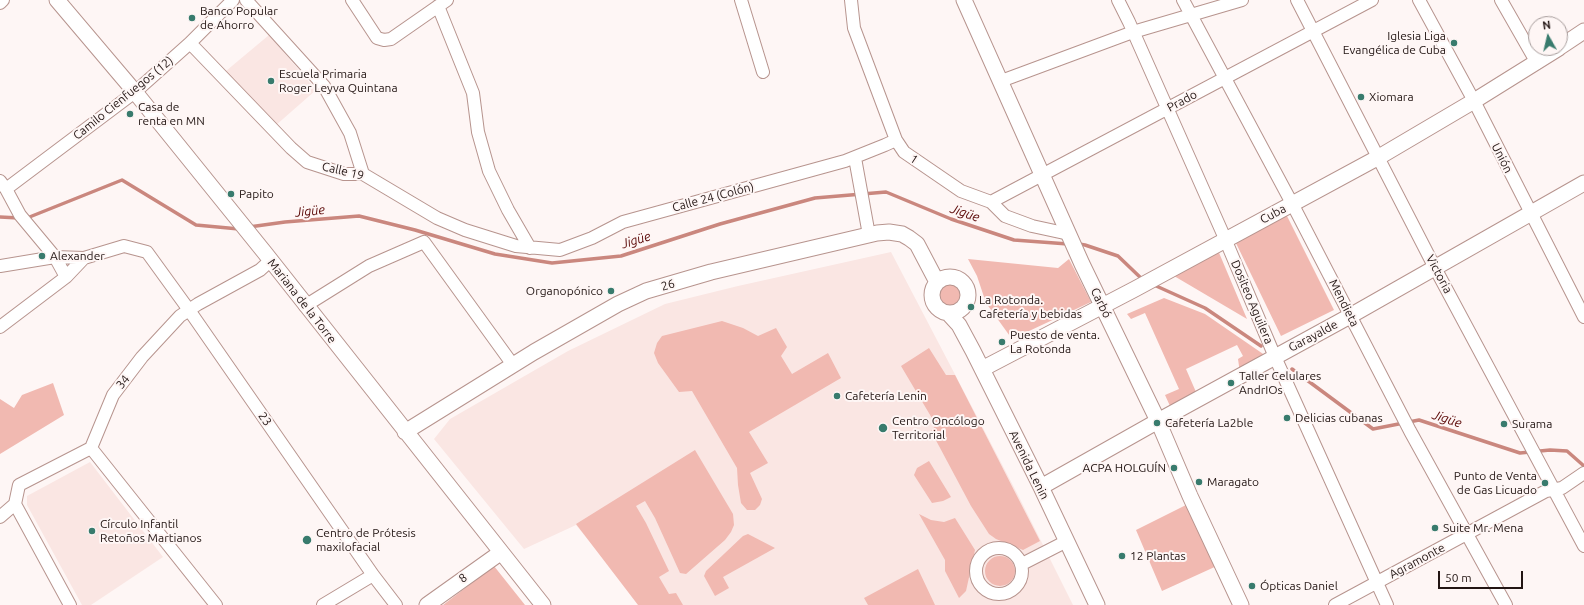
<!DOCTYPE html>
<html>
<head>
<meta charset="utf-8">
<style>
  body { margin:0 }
  #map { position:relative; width:1584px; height:605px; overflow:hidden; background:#fef6f5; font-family:Ubuntu,sans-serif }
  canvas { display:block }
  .north { position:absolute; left:1528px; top:16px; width:40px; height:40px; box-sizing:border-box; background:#fef6f5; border:1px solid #a69c9b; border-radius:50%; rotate:352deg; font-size:11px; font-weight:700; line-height:16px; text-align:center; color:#221513 }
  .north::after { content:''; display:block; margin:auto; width:14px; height:18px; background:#387b6d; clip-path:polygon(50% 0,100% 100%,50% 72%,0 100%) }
  .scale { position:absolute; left:1438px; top:571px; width:85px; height:18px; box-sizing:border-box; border:2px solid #221513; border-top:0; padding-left:5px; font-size:12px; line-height:14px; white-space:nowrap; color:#221513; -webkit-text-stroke:3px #fef6f5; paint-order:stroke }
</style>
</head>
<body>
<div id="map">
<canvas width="1584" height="605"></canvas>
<div class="north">N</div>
<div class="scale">50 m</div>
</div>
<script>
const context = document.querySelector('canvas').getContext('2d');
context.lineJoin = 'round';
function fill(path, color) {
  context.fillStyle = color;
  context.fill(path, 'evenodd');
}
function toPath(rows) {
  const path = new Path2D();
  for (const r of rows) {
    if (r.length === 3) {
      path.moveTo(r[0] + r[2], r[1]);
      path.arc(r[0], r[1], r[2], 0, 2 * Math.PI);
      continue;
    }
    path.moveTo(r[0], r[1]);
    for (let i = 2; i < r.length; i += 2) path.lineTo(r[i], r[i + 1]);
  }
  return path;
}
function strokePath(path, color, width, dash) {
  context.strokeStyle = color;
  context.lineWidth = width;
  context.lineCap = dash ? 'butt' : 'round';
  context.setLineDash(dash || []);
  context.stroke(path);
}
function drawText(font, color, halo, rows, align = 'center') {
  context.font = font + ' Ubuntu,sans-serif';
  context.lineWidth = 4;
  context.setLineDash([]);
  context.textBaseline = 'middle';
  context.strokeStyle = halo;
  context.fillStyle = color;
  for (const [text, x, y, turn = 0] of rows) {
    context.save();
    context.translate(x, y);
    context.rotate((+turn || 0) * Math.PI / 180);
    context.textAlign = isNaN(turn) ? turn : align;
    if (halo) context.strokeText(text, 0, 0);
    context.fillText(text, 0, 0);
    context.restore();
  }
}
const built = toPath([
  [269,35,316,90,275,126,226,71],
  [891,252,1018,495,1073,605,641,605,576,525,524,549,434,439,450,419,568,351,665,304,738,286],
  [90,462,163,557,91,605,82,605,27,505,27,496]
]);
const green = toPath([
  [1285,212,1334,310,1281,336,1234,239],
  [1217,248,1247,319,1169,273],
  [968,259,1058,268,1069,259,1091,302,1012,339,986,303,977,276],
  [950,294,12],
  [1164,298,1205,314,1269,358,1240,373,1238,359,1243,356,1237,345,1186,369,1196,392,1170,406,1165,395,1179,389,1145,313,1131,319,1127,314],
  [722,321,743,328,758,336,776,328,787,347,781,356,792,374,828,353,841,378,749,432,768,463,750,473,762,499,760,505,755,510,747,510,741,503,738,485,737,468,692,391,679,392,658,363,654,353,657,343,662,336],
  [929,348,946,375,955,375,1040,541,1023,550,996,539,989,534,971,506,931,431,936,425,901,366],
  [53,383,64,415,0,454,0,399,14,408,22,395],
  [695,450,733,514,734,525,731,532,725,540,686,574,680,573,655,518,645,501,636,506,646,523,669,571,659,577,669,594,676,593,683,605,638,605,576,524],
  [929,461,951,497,943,501,932,503,914,475,917,468],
  [1190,503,1219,565,1162,591,1136,530],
  [919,514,931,520,944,522,955,518,975,550,966,591,959,598,945,571,945,560],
  [748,534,775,548,723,577,729,588,715,596,704,576,706,571,743,536],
  [1000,571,15],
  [494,566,525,605,443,605],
  [918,569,935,605,868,605,864,598]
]);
const stream = toPath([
  [0,217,19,218],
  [27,218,122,180,196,225,239,229],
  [249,227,285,222,359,216,415,230,495,254,552,263,621,256,720,224,815,198,886,192,951,219,1014,240,1068,244],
  [1079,244,1085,245,1118,256,1143,280],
  [1154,285,1205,308,1261,346],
  [1292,369,1373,429,1419,420,1520,453,1550,450,1567,451,1584,466]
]);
const minor = toPath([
  [246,0,324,86,350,133,363,174],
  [352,0,377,38,384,40,391,39,447,0],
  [741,0,763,72],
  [851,0,854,28,896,140,904,152,961,191,991,202,1005,216,1032,226,1069,234],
  [1118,0,1129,22,1223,234,1275,357,1387,605],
  [1183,0,1295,209,1410,431,1506,605],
  [1297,0,1434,266,1584,546],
  [1419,0,1474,101,1584,317],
  [1501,0,1537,63],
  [0,3,3,0],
  [438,6,473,93,478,132,489,171,508,210,530,248],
  [190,43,291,148,307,162,344,174,363,174,437,218,465,230,516,246,560,250,592,238,623,222,845,161,885,145,896,140],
  [1001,81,1133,32,1242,0],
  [855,158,869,235],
  [0,181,6,189,20,215,55,257,66,277],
  [6,189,135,92,190,43,233,0],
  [991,202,1372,0],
  [0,266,55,257,84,258],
  [305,306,369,266,424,242,513,365],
  [0,327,66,277,84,258,124,246,147,252,189,310,373,575,396,605],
  [91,448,216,605],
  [15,504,70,605],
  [0,517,15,504,19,485,91,448,113,395,142,357,180,316,198,304,260,270,271,260],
  [999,571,23],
  [1022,564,1067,541],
  [323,605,373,575],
  [1335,605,1546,491,1562,488,1584,473]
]);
const tertiary = toPath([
  [57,0,135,92,265,253,543,605],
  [964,0,1082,264,1158,421,1190,496,1241,605],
  [1560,47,1584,31],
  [950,295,18],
  [948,313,959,325,973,351,1041,487,1097,605],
  [982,369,1135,289,1379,157,1474,101,1559,48],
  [405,432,534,352,618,304,646,291,711,272,877,233,889,232,902,234,909,238,917,244,937,282],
  [1041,487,1158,421,1350,316,1584,183],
  [427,605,500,553]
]);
const markers = [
  [192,18,4,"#387b6d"],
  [1454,43,4,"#387b6d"],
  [271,81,4,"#387b6d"],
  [1361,97,4,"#387b6d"],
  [130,114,4,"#387b6d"],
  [231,194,4,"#387b6d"],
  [42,256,4,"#387b6d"],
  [611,291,4,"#387b6d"],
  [971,307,4,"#387b6d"],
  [1002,342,4,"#387b6d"],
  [1231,383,4,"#387b6d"],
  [837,396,4,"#387b6d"],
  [1287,418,4,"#387b6d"],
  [1157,423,4,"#387b6d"],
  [1504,424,4,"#387b6d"],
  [883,428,5,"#387b6d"],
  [1174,468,4,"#387b6d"],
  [1199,482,4,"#387b6d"],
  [1545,483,4,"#387b6d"],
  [1435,528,4,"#387b6d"],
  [92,531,4,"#387b6d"],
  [307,540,5,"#387b6d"],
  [1122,556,4,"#387b6d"],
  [1252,586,4,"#387b6d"]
];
const poiNames = [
  ["Banco Popular",200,11],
  ["de Ahorro",200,25],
  ["Iglesia Liga",1446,36,"right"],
  ["Evangélica de Cuba",1446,50,"right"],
  ["Escuela Primaria",279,74],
  ["Roger Leyva Quintana",279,88],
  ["Xiomara",1369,97],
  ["Casa de",138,107],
  ["renta en MN",138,121],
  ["Papito",239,194],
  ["Alexander",50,256],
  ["Organopónico",603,291,"right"],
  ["La Rotonda.",979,300],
  ["Cafetería y bebidas",979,314],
  ["Puesto de venta.",1010,335],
  ["La Rotonda",1010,349],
  ["Taller Celulares",1239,376],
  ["AndrIOs",1239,390],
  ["Cafetería Lenin",845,396],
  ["Delicias cubanas",1295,418],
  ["Centro Oncólogo",892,421],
  ["Territorial",892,435],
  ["Cafetería La2ble",1165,423],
  ["Surama",1512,424],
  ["ACPA HOLGUÍN",1166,468,"right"],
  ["Punto de Venta",1537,476,"right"],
  ["de Gas Licuado",1537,490,"right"],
  ["Maragato",1207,482],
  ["Círculo Infantil",100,524],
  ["Retoños Martianos",100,538],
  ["Suite Mr. Mena",1443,528],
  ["Centro de Prótesis",316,533],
  ["maxilofacial",316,547],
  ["12 Plantas",1130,556],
  ["Ópticas Daniel",1260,586]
];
const streetNames = [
  ["Camilo Cienfuegos (12)",123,98,-39],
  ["Prado",1182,101,-28],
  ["Unión",1502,158,63],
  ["1",914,159,34],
  ["Calle 19",343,171,13],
  ["Calle 24 (Colón)",713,197,-15],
  ["Cuba",1273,214,-28],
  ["Victoria",1439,274,62],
  ["26",668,285,-16],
  ["Mariana de la Torre",302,301,52],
  ["Dositeo Aguilera",1252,302,67],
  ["Carbó",1101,303,64],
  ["Mendieta",1344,303,63],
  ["Garayalde",1313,336,-28],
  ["34",123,382,-51],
  ["23",265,419,55],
  ["Avenida Lenin",1029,465,64],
  ["Agramonte",1417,561,-28],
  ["8",463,578,-36]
];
const waterNames = [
  ["Jigüe",310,211,-6],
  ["Jigüe",965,213,19],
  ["Jigüe",636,240,-17],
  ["Jigüe",1447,419,18]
];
fill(built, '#fae6e3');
fill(green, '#f1b9b1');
strokePath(stream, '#ca877e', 3.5);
strokePath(minor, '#b7948e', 14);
strokePath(tertiary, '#b7948e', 17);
strokePath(minor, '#fff', 12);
strokePath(tertiary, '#fff', 15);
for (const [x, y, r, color] of markers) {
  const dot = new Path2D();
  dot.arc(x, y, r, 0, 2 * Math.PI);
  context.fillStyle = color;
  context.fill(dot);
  strokePath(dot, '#fef6f5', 1.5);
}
drawText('12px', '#221513', '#fef6f5', poiNames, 'left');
drawText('12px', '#221513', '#fef6f5', streetNames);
drawText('italic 13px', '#5a0706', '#fef6f5', waterNames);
</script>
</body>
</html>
